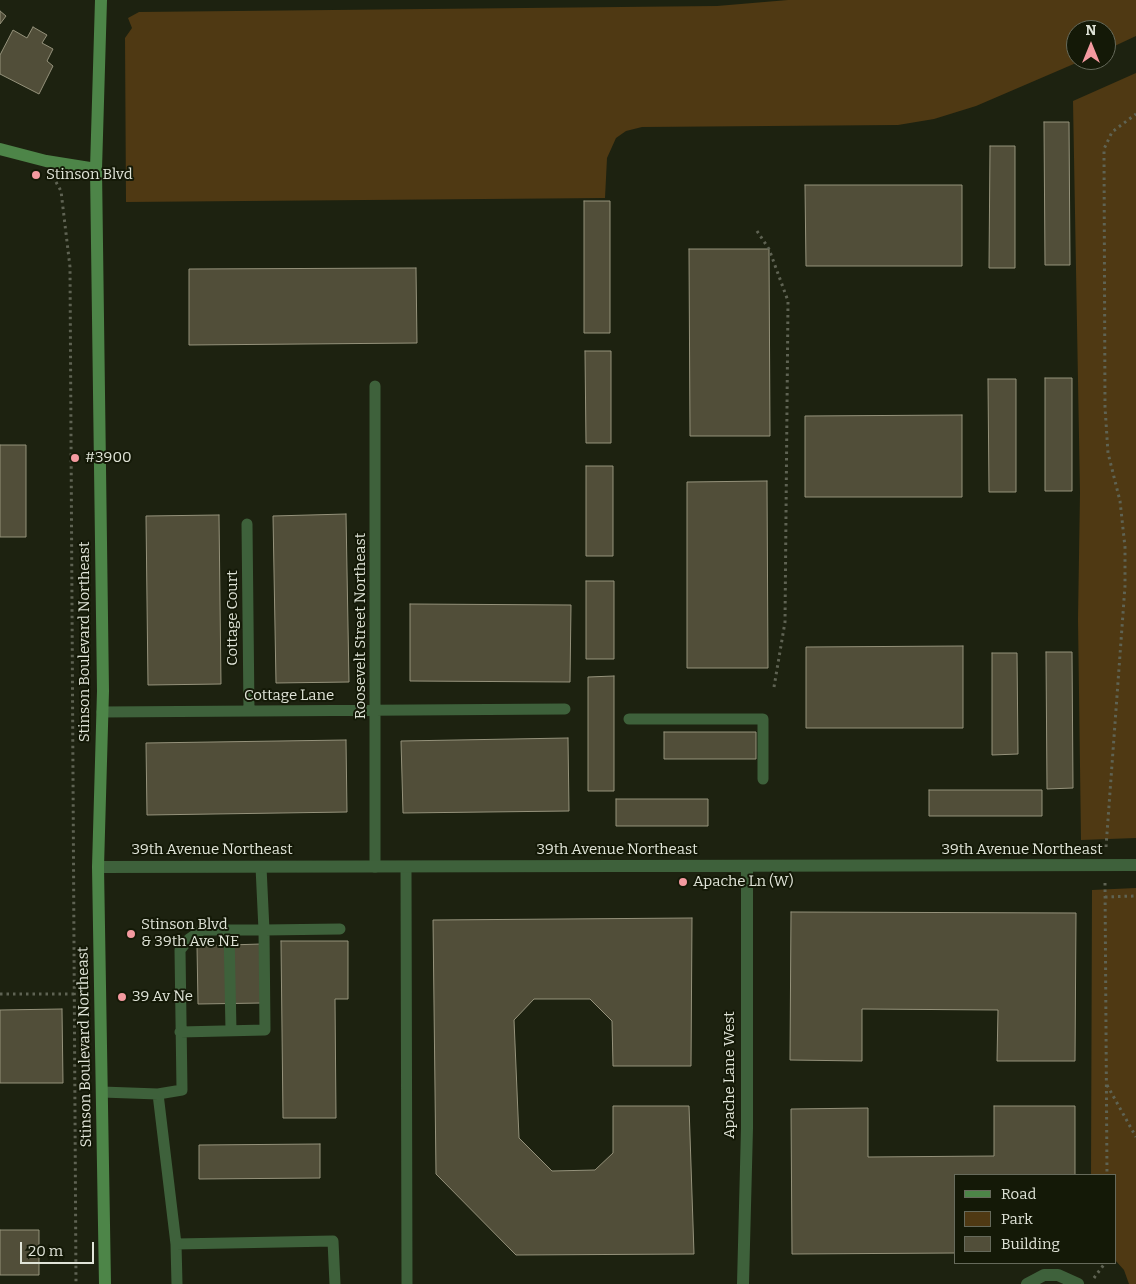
<!DOCTYPE html>
<style>
body{margin:0}
#map{position:relative;width:1136px;height:1284px;overflow:hidden;background:#1d2210;font-family:Bitter,serif}
canvas{display:block}
.legend{position:absolute;left:954px;top:1174px;width:162px;height:90px;box-sizing:border-box;background:#141907;border:1px solid #666a5b;margin:0;padding:6px 9px;list-style:none;font-size:15px;color:#e0e4d8}
.legend li{display:flex;align-items:center;gap:10px;height:25px}
.legend b{width:25px;border:1px solid #666a5b}
.north{position:absolute;left:1066px;top:20px;width:50px;height:50px;box-sizing:border-box;background:#141907;border:1px solid #666a5b;border-radius:50%;rotate:0deg;font-size:14px;font-weight:700;line-height:20px;text-align:center;color:#e0e4d8}
.north::after{content:'';display:block;margin:auto;width:18px;height:22px;background:#f49aa0;clip-path:polygon(50% 0,100% 100%,50% 72%,0 100%)}
.scale{position:absolute;left:20px;top:1242px;width:74px;height:22px;box-sizing:border-box;border:2px solid #e0e4d8;border-top:0;padding-left:6px;font-size:15px;line-height:18px;white-space:nowrap;color:#e0e4d8;-webkit-text-stroke:4px #141907;paint-order:stroke}
</style>
<div id="map">
<canvas width="1136" height="1284"></canvas>
<ul class="legend">
<li><b style="height:6px;background:#4d8548"></b>Road</li>
<li><b style="height:14px;background:#4f3913"></b>Park</li>
<li><b style="height:14px;background:#514e39"></b>Building</li>
</ul>
<div class="north">N</div>
<div class="scale">20 m</div>
</div>
<script>
const g = document.querySelector('canvas').getContext('2d');
g.lineJoin = 'round';
function fill(path, color) {
  g.fillStyle = color;
  g.fill(path, 'evenodd');
}
function poly(rows) {
  const path = new Path2D();
  for (const r of rows) {
    path.moveTo(r[0], r[1]);
    for (let i = 2; i < r.length; i += 2) path.lineTo(r[i], r[i + 1]);
  }
  return path;
}
function strokePath(path, color, width, dash) {
  g.strokeStyle = color;
  g.lineWidth = width;
  g.lineCap = dash ? 'butt' : 'round';
  g.setLineDash(dash || []);
  g.stroke(path);
}
function label(font, color, halo, rows, align = 'center') {
  g.font = font + ' Bitter,serif';
  g.lineWidth = 4;
  g.setLineDash([]);
  g.textBaseline = 'middle';
  g.strokeStyle = halo;
  g.fillStyle = color;
  for (const [text, x, y, turn = 0] of rows) {
    g.save();
    g.translate(x, y);
    g.rotate((+turn || 0) * Math.PI / 180);
    g.textAlign = isNaN(turn) ? turn : align;
    if (halo) g.strokeText(text, 0, 0);
    g.fillText(text, 0, 0);
    g.restore();
  }
}
const green = poly([
 [788,0,1136,0,1136,36,1106,50,1106,30,1076,30,1076,60,1083,60,976,106,934,119,898,125,642,127,626,131,616,138,607,158,605,198,126,202,125,38,132,28,128,18,139,12,717,6],
 [1136,73,1136,838,1081,840,1078,619,1080,493,1073,101],
 [1136,888,1136,1284,1129,1284,1124,1270,1115,1260,1115,1175,1091,1175,1092,890]
]);
const building = poly([
 [0,11,6,16,0,24,0,11],
 [33,27,47,35,42,43,53,49,47,61,53,66,39,94,0,74,0,55,13,30,27,38,33,27],
 [1044,122,1069,122,1070,265,1045,265,1044,122],
 [990,146,1015,146,1015,268,989,268,990,146],
 [805,185,962,185,962,266,806,266,805,185],
 [584,201,610,201,610,333,584,333,584,201],
 [689,249,769,249,770,436,690,436,689,249],
 [416,268,417,343,189,345,189,269,416,268],
 [585,351,611,351,611,443,586,443,585,351],
 [1045,378,1072,378,1072,491,1045,491,1045,378],
 [988,379,1016,379,1016,492,989,492,988,379],
 [962,415,962,497,805,497,805,416,962,415],
 [0,445,26,445,26,537,0,537,0,445],
 [586,466,613,466,613,556,586,556,586,466],
 [767,481,768,668,687,668,687,482,767,481],
 [346,514,349,682,276,683,273,516,346,514],
 [219,515,221,684,148,685,146,516,219,515],
 [586,581,614,581,614,659,586,659,586,581],
 [410,604,571,605,570,682,410,681,410,604],
 [963,646,963,728,806,728,806,647,963,646],
 [1046,652,1072,652,1073,788,1047,789,1046,652],
 [992,653,1017,653,1018,754,992,755,992,653],
 [614,676,614,791,588,791,588,677,614,676],
 [664,732,756,732,756,759,664,759,664,732],
 [568,738,569,811,403,813,401,741,568,738],
 [346,740,347,812,147,815,146,743,346,740],
 [929,790,1042,790,1042,816,929,816,929,790],
 [616,799,708,799,708,826,616,826,616,799],
 [791,912,1076,913,1075,1061,997,1061,998,1010,862,1009,862,1061,790,1060,791,912],
 [692,918,691,1066,613,1066,612,1021,590,999,534,999,514,1020,519,1138,552,1171,595,1170,613,1153,613,1106,689,1106,694,1254,516,1255,436,1174,433,920,692,918],
 [281,941,348,941,348,999,335,999,336,1118,283,1118,281,941],
 [261,944,262,1003,198,1004,197,946,261,944],
 [62,1009,63,1083,0,1083,0,1010,62,1009],
 [994,1106,1075,1106,1075,1175,955,1175,955,1253,792,1254,791,1109,868,1108,868,1157,994,1156,994,1106],
 [320,1144,320,1178,199,1179,199,1145,320,1144],
 [0,1230,39,1230,39,1275,0,1275,0,1230]
]);
const path = poly([
 [56,182,61,191,70,267,76,1284],
 [757,231,769,249,788,301,785,622,774,687],
 [1106,847,1125,586,1125,547,1120,501,1108,453,1105,407,1104,149,1112,132,1136,114],
 [1105,883,1107,1175],
 [1105,897,1136,896],
 [0,994,74,994],
 [1107,1085,1136,1137],
 [1094,1278,1105,1263]
]);
const lane = poly([
 [375,386,375,867],
 [247,524,249,711],
 [102,712,565,709],
 [629,719,763,719,763,779],
 [406,867,407,1284],
 [229,930,231,1031],
 [180,1032,265,1030,264,930,340,929],
 [102,1092,158,1094,176,1244,177,1284],
 [158,1094,182,1090,180,950,189,939,202,930,264,930,261,867],
 [176,1244,333,1241,335,1284]
]);
const street = poly([
 [98,867,1136,865],
 [743,1284,747,1128,747,867],
 [1027,1284,1044,1275,1058,1275,1078,1284]
]);
const secondary = poly([
 [101,0,96,169,103,691,98,867,105,1284],
 [0,149,46,161,96,169]
]);
const markers = [
 [36,175,5,"#f49aa0"],
 [75,458,5,"#f49aa0"],
 [683,882,5,"#f49aa0"],
 [131,934,5,"#f49aa0"],
 [122,997,5,"#f49aa0"]
];
const poiNames = [
 ["Stinson Blvd",46,175],
 ["#3900",85,458],
 ["Apache Ln (W)",693,882],
 ["Stinson Blvd",141,925],
 ["& 39th Ave NE",141,942],
 ["39 Av Ne",132,997]
];
const streetNames = [
 ["Cottage Court",233,618,-90],
 ["Roosevelt Street Northeast",361,626,-90],
 ["Stinson Boulevard Northeast",85,642,-90],
 ["Cottage Lane",289,696],
 ["39th Avenue Northeast",212,850],
 ["39th Avenue Northeast",617,850],
 ["39th Avenue Northeast",1022,850],
 ["Stinson Boulevard Northeast",85,1047,-91],
 ["Apache Lane West",730,1075,-90]
];
fill(green, '#4f3913');
fill(building, '#514e39');
strokePath(building, '#95927b', 1);
strokePath(path, '#5f6353', 3, [2.5, 4]);
strokePath(lane, '#3e613b', 11);
strokePath(street, '#3e613b', 12);
strokePath(secondary, '#4d8548', 12);
for (const [x, y, r, color] of markers) {
  const dot = new Path2D();
  dot.arc(x, y, r, 0, 2 * Math.PI);
  g.fillStyle = color;
  g.fill(dot);
  strokePath(dot, '#141907', 2);
}
label('15px', '#e0e4d8', '#141907', poiNames, 'left');
label('15px', '#e0e4d8', '#141907', streetNames);
</script>
